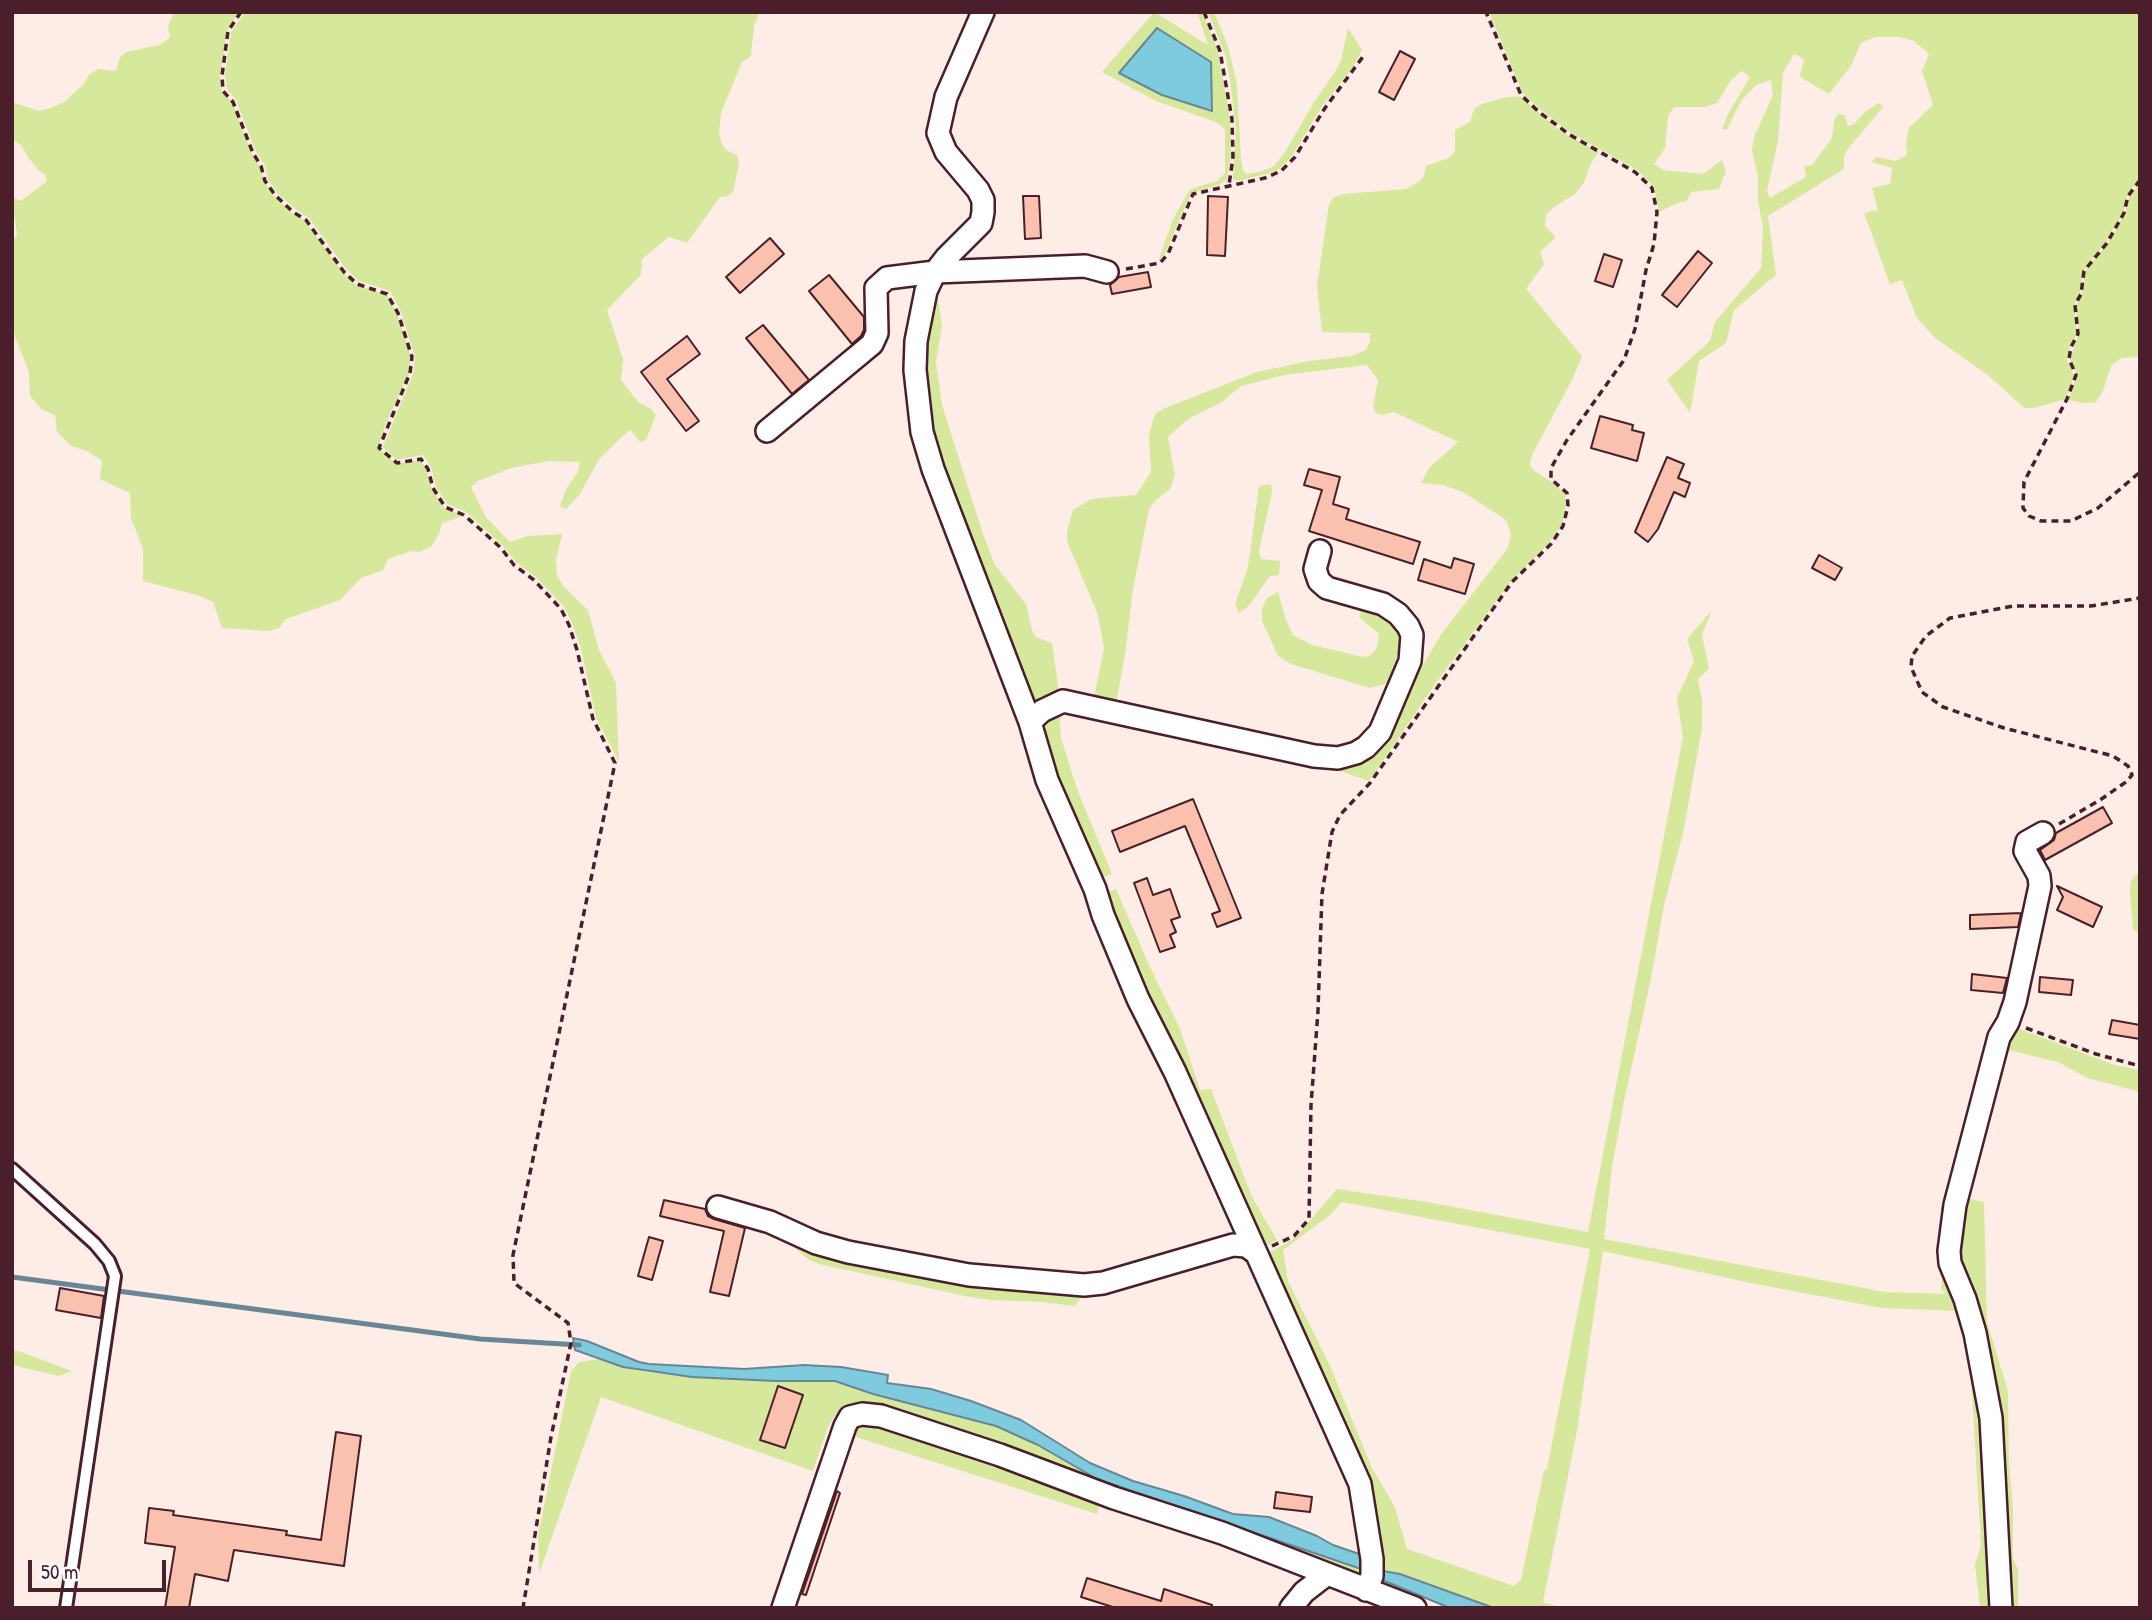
<!DOCTYPE html>
<style>
body{margin:0}
#map{position:relative;width:2152px;height:1620px;overflow:hidden;background:#feede7;font-family:"Patrick Hand",sans-serif}
canvas{display:block}
.frame{position:absolute;inset:0;border:14px solid #4a1f2b;pointer-events:none}
.scale{position:absolute;left:28px;top:1560px;width:138px;height:32px;box-sizing:border-box;border:4px solid #4a1f2b;border-top:0;padding-left:9px;font-size:21px;line-height:24px;white-space:nowrap;color:#4a1f2b;-webkit-text-stroke:5px #fff;paint-order:stroke}
</style>
<div id="map">
<canvas width="2152" height="1620"></canvas>
<div class="frame"></div>
<div class="scale">50 m</div>
</div>
<script>
const g = document.querySelector('canvas').getContext('2d');
g.lineJoin = 'round';
function fill(path, color) {
  g.fillStyle = color;
  g.fill(path, 'evenodd');
}
function poly(rows) {
  const path = new Path2D();
  for (const r of rows) {
    path.moveTo(r[0], r[1]);
    for (let i = 2; i < r.length; i += 2) path.lineTo(r[i], r[i + 1]);
  }
  return path;
}
function strokePath(path, color, width, dash) {
  g.strokeStyle = color;
  g.lineWidth = width;
  g.lineCap = dash ? 'butt' : 'round';
  g.setLineDash(dash || []);
  g.stroke(path);
}
const green = poly([
 [170,12,239,12,227,31,220,76,222,91,232,102,252,154,260,167,264,181,274,196,292,213,305,221,343,273,356,285,387,295,397,314,411,357,409,373,386,423,378,448,397,464,420,460,426,469,432,489,444,508,463,516,442,523,439,534,431,547,420,552,412,551,388,559,383,570,361,578,340,600,286,619,279,628,268,631,222,628,213,602,197,595,143,581,143,549,131,518,130,493,100,479,102,461,87,451,71,446,57,432,55,415,41,409,30,396,29,372,12,329,12,242,17,236,12,197,21,201,47,181,45,174,39,171,28,157,22,146,12,139,12,102,39,111,51,108,64,102,83,85,89,75,98,69,116,71,120,57,126,52,160,45,170,37,168,26,173,15],
 [245,12,760,12,754,26,751,56,742,62,721,113,719,133,721,142,726,150,737,155,739,164,733,192,728,196,720,197,687,243,669,237,642,259,641,275,607,310,623,359,621,380,639,403,650,408,656,415,646,440,640,442,630,430,624,435,599,459,580,494,566,509,560,506,566,489,578,472,580,462,550,461,511,468,478,481,471,487,486,517,510,542,528,536,562,534,556,560,557,575,563,586,588,610,599,650,616,683,619,762,596,718,581,649,572,623,564,607,537,578,516,562,503,546,466,512,447,504,436,487,431,467,423,455,397,460,383,447,413,374,415,357,401,312,390,291,359,281,347,270,309,218,295,209,277,193,268,179,265,165,256,152,236,100,227,89,225,76,231,32],
 [1154,12,1208,45,1197,12,1202,12,1218,51,1230,119,1231,157,1227,180,1219,185,1191,193,1165,254,1158,262,1173,219,1190,189,1217,181,1225,173,1225,129,1216,122,1156,101,1102,72],
 [1157,28,1211,62,1212,111,1162,95,1119,73],
 [1208,12,1214,12,1228,46,1237,84,1241,159,1243,171,1247,174,1263,171,1274,166,1285,152,1314,102,1335,72,1341,60,1348,28,1362,50,1353,67,1323,105,1292,156,1278,170,1267,174,1237,181,1233,179,1236,129,1230,80,1226,57],
 [1489,12,2140,12,2140,178,2127,196,2123,213,2106,242,2083,271,2080,294,2074,305,2077,334,2070,347,2067,360,2074,375,2066,399,2034,408,2024,408,1989,376,1935,338,1917,318,1902,280,1890,284,1864,213,1878,210,1872,188,1890,184,1892,168,1872,162,1876,157,1896,161,1907,155,1906,142,1909,128,1933,105,1922,71,1929,54,1914,41,1898,37,1876,37,1861,43,1851,66,1829,94,1800,77,1804,59,1794,54,1783,73,1778,141,1767,191,1770,198,1806,177,1804,166,1812,165,1832,138,1834,121,1838,113,1845,116,1848,126,1854,124,1866,111,1879,103,1883,107,1847,150,1844,157,1844,169,1768,216,1776,275,1734,310,1726,343,1699,361,1690,413,1667,380,1710,341,1715,322,1761,268,1763,227,1758,202,1758,177,1752,150,1754,137,1773,95,1771,80,1756,85,1741,101,1727,130,1722,129,1729,112,1750,77,1742,71,1731,80,1717,103,1705,107,1674,107,1668,116,1665,148,1654,164,1663,170,1703,174,1722,160,1726,171,1719,189,1691,192,1687,201,1677,203,1659,212,1654,187,1637,170,1571,133,1541,110,1523,94],
 [1520,96,1560,131,1599,152,1591,163,1583,184,1575,194,1554,207,1546,215,1545,226,1556,237,1540,252,1544,264,1526,289,1582,356,1572,380,1532,455,1530,464,1533,470,1549,480,1565,494,1566,505,1562,524,1549,543,1510,582,1436,683,1369,781,1315,762,1325,764,1387,724,1442,633,1508,548,1511,534,1506,520,1463,492,1443,485,1421,483,1429,468,1458,442,1394,412,1383,415,1376,413,1373,407,1378,380,1367,365,1284,375,1241,386,1222,402,1188,419,1168,437,1175,475,1170,489,1156,500,1149,509,1133,589,1125,655,1116,703,1094,698,1104,648,1098,615,1067,541,1067,531,1073,510,1091,499,1136,495,1151,472,1149,437,1153,419,1156,413,1165,408,1257,372,1309,361,1351,356,1366,350,1370,341,1370,333,1322,332,1317,286,1329,204,1334,197,1343,194,1406,189,1420,181,1424,176,1426,166,1449,158,1455,151,1455,130,1470,122,1474,109,1479,105,1503,98],
 [2140,182,2140,357,2121,358,2111,366,2103,391,2096,402,2084,403,2068,400,2077,375,2070,359,2079,334,2076,305,2082,294,2085,271,2108,243,2125,214,2129,197],
 [933,295,939,304,942,326,936,362,942,405,982,531,995,565,1026,604,1032,630,1036,637,1052,643,1059,693,1037,704,1031,702,932,448,922,362],
 [1271,484,1272,492,1259,551,1261,559,1280,561,1279,575,1270,576,1248,607,1239,613,1235,604,1248,567,1259,486],
 [1278,592,1286,620,1293,635,1312,645,1363,657,1371,655,1377,647,1379,634,1359,617,1361,611,1388,617,1399,629,1401,641,1389,683,1370,688,1291,664,1278,656,1262,621,1262,609,1267,598],
 [1712,610,1702,635,1709,669,1698,679,1702,700,1702,727,1684,829,1664,905,1651,979,1624,1101,1612,1167,1604,1239,1885,1292,1945,1294,1941,1288,1946,1240,1978,1365,1997,1608,1980,1608,1975,1564,1981,1546,1971,1375,1958,1311,1882,1308,1756,1284,1603,1251,1577,1431,1543,1602,1564,1608,1494,1608,1400,1574,1383,1571,1374,1502,1362,1470,1267,1261,1269,1253,1295,1238,1337,1189,1427,1202,1588,1232,1683,737,1677,698,1694,661,1687,639],
 [1342,1202,1590,1249,1547,1469,1544,1470,1521,1580,1514,1586,1407,1549,1395,1507,1372,1468,1330,1366,1288,1281,1283,1250,1330,1215],
 [1064,705,1060,720,1061,738,1077,789,1112,874,1099,879,1051,764,1042,725],
 [2140,870,2140,935,2133,929,2130,892,2131,881],
 [1116,889,1149,965,1180,1029,1200,1090,1211,1089,1252,1197,1277,1240,1266,1246,1259,1245,1139,993,1102,894],
 [2014,1027,2115,1065,2140,1070,2140,1092,2087,1078,2058,1062,2000,1048],
 [1965,1198,1984,1202,1987,1322,2008,1391,2009,1460,2013,1509,2013,1559,2018,1569,2018,1608,2007,1608,1958,1249],
 [785,1231,1089,1290,1074,1306,1043,1302,991,1300,965,1296,819,1264,809,1260,784,1239],
 [12,1350,21,1352,72,1371,59,1376,12,1365],
 [598,1359,646,1372,692,1377,775,1381,835,1381,873,1394,996,1426,1038,1445,1097,1479,1367,1571,1361,1578,862,1406,851,1406,842,1409,834,1417,828,1427,813,1471,601,1397,539,1574,538,1536,571,1371,579,1362],
 [874,1419,1100,1503,1097,1514,856,1437,849,1433,855,1423]
]);
const water = poly([
 [1157,28,1211,62,1212,111,1162,95,1119,73,1157,28],
 [573,1338,587,1341,639,1362,649,1364,744,1369,804,1365,841,1367,888,1375,887,1383,931,1389,971,1401,1021,1420,1090,1463,1133,1481,1184,1496,1233,1514,1269,1517,1317,1536,1333,1545,1365,1556,1367,1571,1097,1479,1038,1445,996,1426,873,1394,835,1381,775,1381,692,1377,623,1367,575,1350,573,1338],
 [1383,1571,1400,1574,1494,1608,1450,1608,1382,1580,1383,1571]
]);
const stream = poly([
 [12,1277,480,1339,579,1345]
]);
const building = poly([
 [1400,51,1415,59,1394,100,1379,92,1400,51],
 [1023,196,1039,196,1041,238,1025,239,1023,196],
 [1208,196,1228,197,1225,256,1207,255,1208,196],
 [770,238,784,254,740,293,726,277,770,238],
 [1698,251,1712,263,1677,307,1662,295,1698,251],
 [1604,254,1622,260,1613,287,1595,281,1604,254],
 [1148,272,1151,287,1112,294,1110,285,1119,277,1148,272],
 [829,275,864,317,864,330,861,336,852,344,809,291,829,275],
 [763,325,809,380,792,394,746,338,763,325],
 [687,336,700,354,667,379,699,421,686,431,641,372,687,336],
 [1600,416,1633,425,1632,430,1644,433,1637,461,1591,448,1600,416],
 [1667,457,1684,464,1678,478,1690,483,1685,497,1674,492,1658,529,1648,542,1635,532,1667,457],
 [1309,469,1340,477,1333,504,1349,509,1346,519,1420,542,1413,564,1309,531,1322,490,1304,485,1309,469],
 [1819,555,1842,568,1835,580,1812,568,1819,555],
 [1454,558,1474,564,1465,594,1418,580,1424,559,1451,568,1454,558],
 [1193,799,1241,918,1217,927,1212,914,1220,911,1185,826,1120,852,1112,831,1193,799],
 [2103,807,2112,823,2045,860,2040,850,2054,840,2056,833,2103,807],
 [1147,878,1153,895,1170,889,1180,917,1171,920,1176,932,1170,935,1175,947,1160,952,1134,883,1147,878],
 [2057,886,2102,907,2093,927,2057,910,2063,897,2057,886],
 [2021,913,2018,927,1970,929,1970,915,2021,913],
 [1972,974,2007,978,2003,993,1971,990,1972,974],
 [2040,977,2073,980,2071,995,2039,992,2040,977],
 [2112,1020,2140,1025,2140,1039,2109,1034,2112,1020],
 [664,1200,705,1209,708,1216,714,1219,745,1228,729,1296,710,1292,724,1231,660,1216,664,1200],
 [649,1237,663,1241,652,1280,638,1276,649,1237],
 [60,1288,104,1296,101,1318,56,1310,60,1288],
 [778,1386,803,1395,785,1448,760,1440,778,1386],
 [336,1432,361,1436,344,1566,234,1550,228,1581,195,1574,189,1608,165,1608,175,1547,145,1543,149,1508,174,1511,173,1515,287,1531,286,1535,321,1540,336,1432],
 [837,1491,840,1493,806,1595,802,1594,837,1491],
 [1276,1492,1312,1497,1310,1512,1274,1508,1276,1492],
 [1087,1578,1161,1601,1164,1589,1212,1605,1212,1608,1116,1608,1081,1597,1087,1578]
]);
const path = poly([
 [241,12,228,31,222,76,223,91,233,102,253,153,261,166,265,181,275,195,293,212,306,220,344,272,357,284,387,294,398,313,412,357,410,373,379,448,397,463,421,459,428,469,433,488,445,507,464,515,480,529,501,548,514,565,534,580,561,609,569,625,577,650,593,719,615,763,513,1255,514,1283,568,1323,571,1343,551,1437,523,1608],
 [1204,12,1220,51,1232,119,1233,157,1229,185],
 [2140,180,2128,196,2124,213,2107,243,2084,271,2081,294,2075,305,2078,334,2071,347,2069,359,2076,375,2067,399,2024,482,2023,508,2029,516,2041,521,2071,521,2098,508,2140,472],
 [1126,269,1160,263,1168,254,1193,194,1265,178,1281,171,1295,157,1325,108,1365,54],
 [2059,824,2100,800,2126,782,2132,775,2128,766,2113,756,2004,728,1943,707,1922,692,1911,667,1912,656,1926,636,1950,618,2013,606,2091,606,2140,598],
 [2026,1028,2096,1054,2140,1066],
 [1272,1246,1294,1236,1309,1219,1311,1105,1318,1011,1322,894,1332,832,1340,815,1370,783,1512,582,1551,544,1563,526,1568,506,1567,493,1551,479,1551,468,1567,440,1624,360,1635,329,1646,270,1654,244,1657,212,1652,188,1635,172,1570,135,1539,112,1521,95,1486,12]
]);
const lane = poly([
 [12,1169,95,1244,109,1261,115,1276,66,1608]
]);
const street = poly([
 [983,12,946,97,938,133,946,152,978,190,983,200,983,212,981,223,946,258,935,272,926,291,916,341,915,370,922,432,933,469,1030,722,1047,780,1095,889,1103,915,1138,999,1175,1072,1360,1484,1372,1559,1372,1576,1366,1590],
 [767,431,872,344,877,333,876,288,887,278,935,272,1085,266,1107,272],
 [1030,722,1042,711,1063,701,1314,756,1338,758,1356,753,1366,747,1380,732,1410,661,1412,635,1408,626,1398,614,1383,604,1327,588,1319,581,1315,569,1320,551],
 [718,1207,770,1222,816,1243,848,1252,969,1275,1084,1285,1103,1283,1233,1245,1246,1246,1256,1253],
 [783,1608,845,1426,850,1417,862,1414,881,1416,1000,1455,1114,1498,1222,1533,1415,1608],
 [1291,1608,1304,1592,1326,1575],
 [2001,1608,1991,1418,1975,1333,1965,1299,1950,1263,1949,1251,1955,1205,1999,1037,2008,1022,2015,1002,2040,886,2039,876,2025,851,2027,842,2043,833]
]);
fill(green, '#d6e89c');
fill(water, '#7ecbdd');
strokePath(water, '#698696', 2);
strokePath(stream, '#698696', 5);
fill(building, '#fac2ae');
strokePath(building, '#4a1f2b', 2);
strokePath(lane, '#4a1f2b', 16);
strokePath(street, '#4a1f2b', 26);
strokePath(path, '#4a1f2b', 3.5, [7, 5]);
strokePath(lane, '#fff', 10);
strokePath(street, '#fff', 21);
</script>
